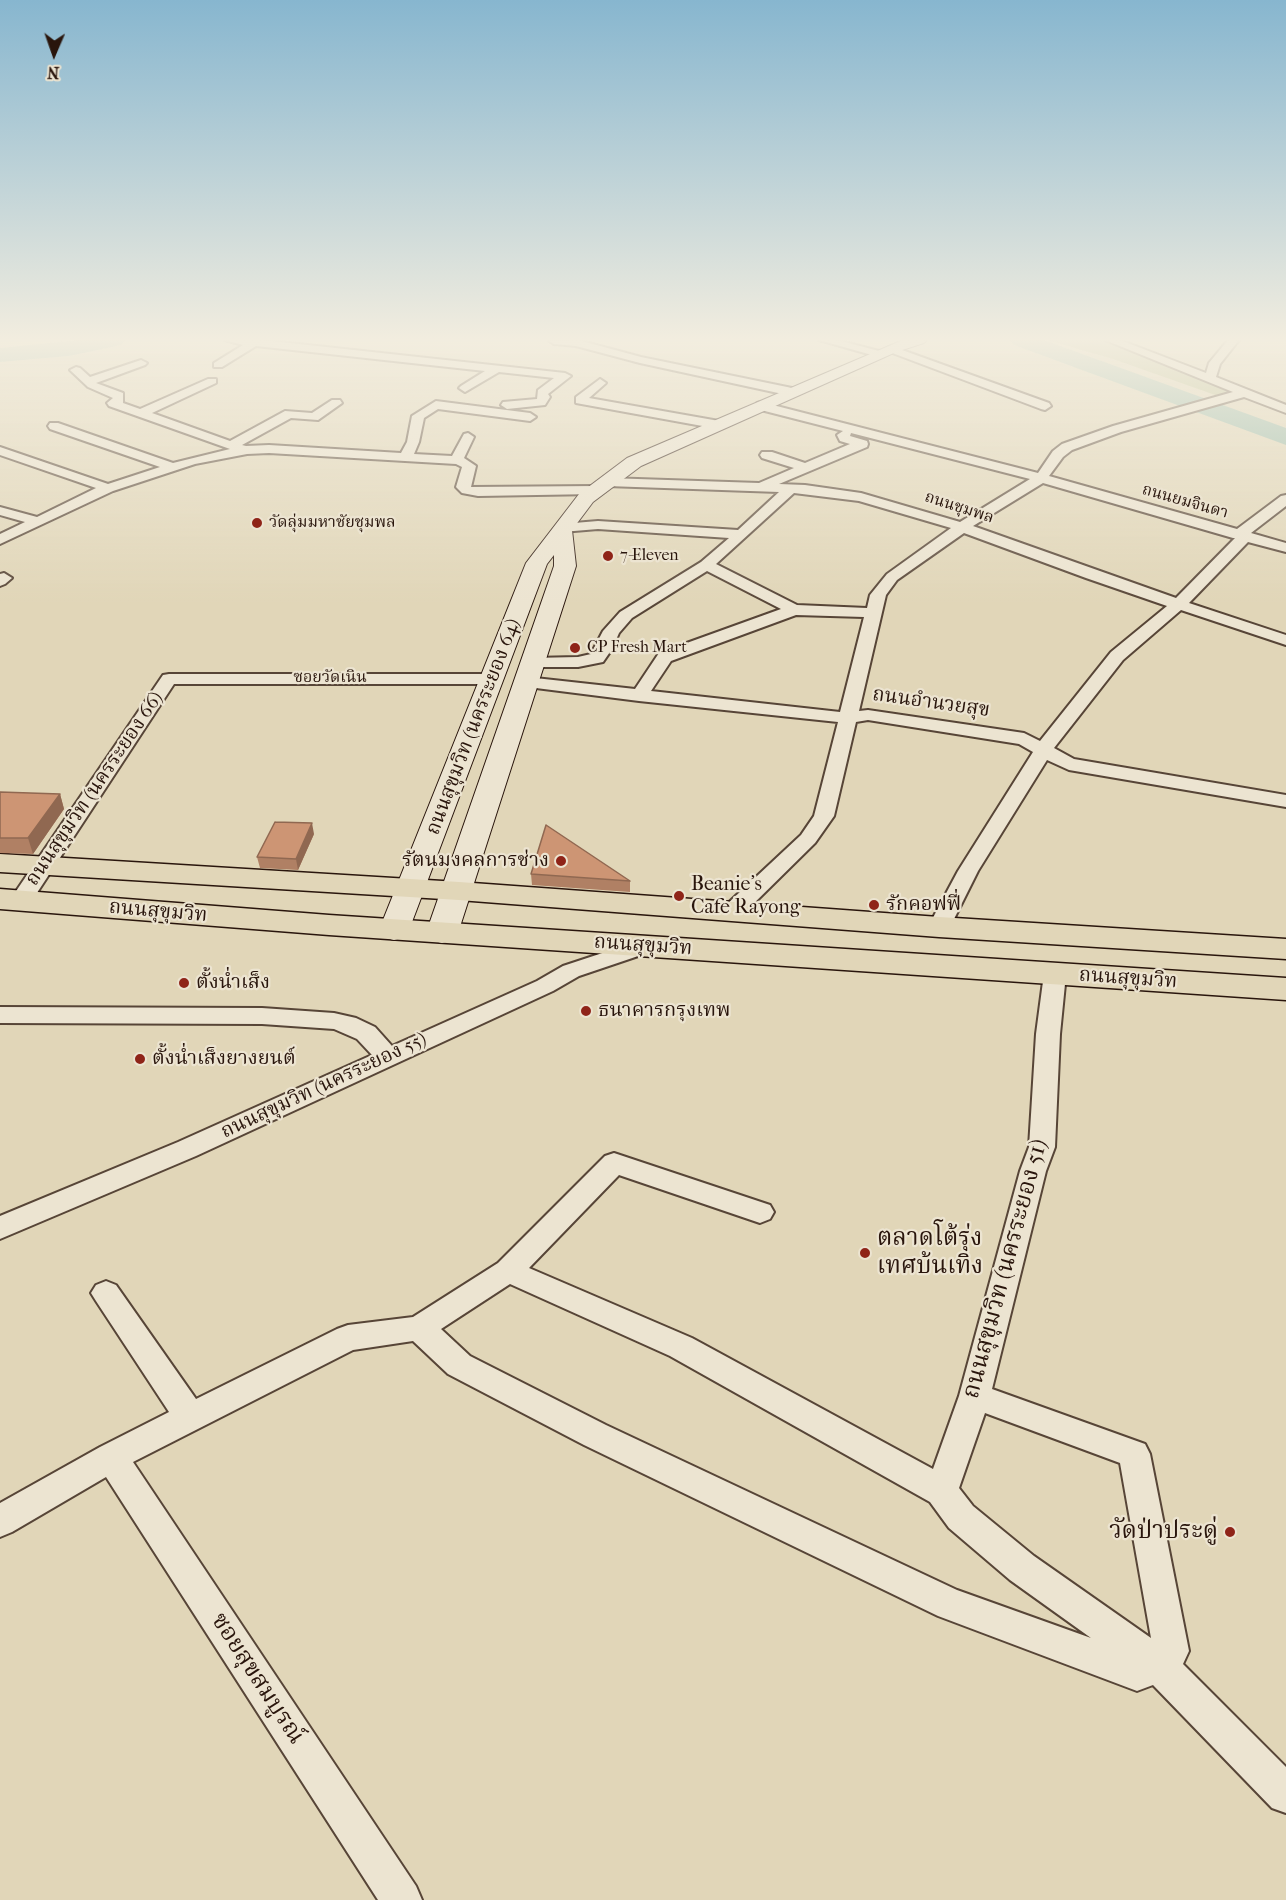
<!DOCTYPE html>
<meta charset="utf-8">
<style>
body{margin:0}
#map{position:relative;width:1286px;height:1900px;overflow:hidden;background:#e1d6b8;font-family:"IM FELL French Canon",serif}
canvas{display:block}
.north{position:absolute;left:24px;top:24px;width:60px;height:60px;-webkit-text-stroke:4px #ece4d1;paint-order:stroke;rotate:182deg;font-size:16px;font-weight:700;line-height:24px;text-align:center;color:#29150c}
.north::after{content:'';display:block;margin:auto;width:21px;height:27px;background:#29150c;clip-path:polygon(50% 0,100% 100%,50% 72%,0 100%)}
</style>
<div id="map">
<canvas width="1286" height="1900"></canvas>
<div class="north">N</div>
</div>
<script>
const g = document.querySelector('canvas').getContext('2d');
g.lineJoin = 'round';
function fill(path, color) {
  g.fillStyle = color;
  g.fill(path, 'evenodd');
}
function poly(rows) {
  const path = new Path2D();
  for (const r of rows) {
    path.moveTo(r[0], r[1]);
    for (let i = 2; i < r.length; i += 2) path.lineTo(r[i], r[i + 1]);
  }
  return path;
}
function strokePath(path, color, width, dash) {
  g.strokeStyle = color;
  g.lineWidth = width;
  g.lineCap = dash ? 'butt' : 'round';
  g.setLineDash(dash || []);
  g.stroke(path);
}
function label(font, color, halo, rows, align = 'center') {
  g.font = font + ' "IM FELL French Canon","Noto Serif Thai",serif';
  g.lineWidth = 4.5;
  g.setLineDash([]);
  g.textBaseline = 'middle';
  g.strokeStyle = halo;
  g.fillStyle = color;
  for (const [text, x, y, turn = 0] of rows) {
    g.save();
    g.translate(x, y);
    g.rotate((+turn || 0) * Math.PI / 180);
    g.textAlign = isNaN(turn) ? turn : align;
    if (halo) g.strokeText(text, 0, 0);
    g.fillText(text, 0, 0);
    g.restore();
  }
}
const green = poly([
 [1047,340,1106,340,1237,392,1218,396,1113,359]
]);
const river = poly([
 [78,340,125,340,121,345,69,356,0,362,0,348,78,340],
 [1010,340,1044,340,1286,428,1286,445,1014,345,1010,340]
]);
const street = poly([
 [225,340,262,340,565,373,571,376,548,394,550,397,545,405,507,409,501,405,503,402,537,399,538,390,554,378,499,372,465,392,459,388,461,386,485,371,256,346,222,367,214,367,214,363,243,345,225,340],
 [578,340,641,357,792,388,798,392,792,396,640,363,576,346,554,344,549,341,578,340],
 [819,340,837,340,883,352,885,354,879,357,819,340],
 [1105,340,1120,340,1206,373,1209,363,1228,340,1239,340,1220,364,1216,377,1286,405,1286,413,1244,397,1121,432,1072,450,1063,457,1049,476,1237,529,1281,496,1286,495,1286,506,1251,533,1286,543,1286,552,1248,542,1189,603,1286,635,1286,645,1181,610,1123,660,1054,748,1074,759,1286,795,1286,807,1069,770,1047,760,978,871,950,927,947,932,939,934,931,932,928,927,958,871,1033,752,1019,744,868,720,856,722,834,816,815,843,742,915,734,917,726,915,723,910,726,905,801,835,814,816,838,722,639,701,520,686,517,682,520,678,526,677,635,689,659,653,781,609,707,571,632,618,619,633,612,649,603,662,578,667,526,667,523,663,526,659,532,658,578,657,591,654,603,631,620,612,701,562,729,538,598,529,562,532,555,528,562,524,598,521,738,530,779,492,607,486,600,482,607,478,759,483,794,468,762,458,760,455,762,452,772,452,805,463,850,444,840,441,837,435,843,431,757,409,757,403,761,402,1038,473,1053,451,1062,444,1113,426,1233,392,1105,340],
 [851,433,1030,479,960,522,861,493,805,485,779,484,867,447,868,444,867,441,850,436,851,433],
 [1043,483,1233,538,1235,538,1176,598,973,526,1043,483],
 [794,493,859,501,951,528,887,574,870,595,867,608,797,605,716,564,794,493],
 [964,533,1086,578,1167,606,1111,652,1040,741,1024,733,868,710,859,711,886,595,897,580,964,533],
 [796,615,864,617,840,712,651,691,671,661,796,615],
 [891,346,1049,403,1051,406,1045,410,1041,409,887,351,885,349,891,346],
 [141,360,147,363,145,365,96,383,123,393,123,403,140,409,208,379,216,379,216,383,152,413,230,441,285,411,312,413,332,400,340,400,342,403,318,420,291,418,242,445,246,446,269,445,401,453,407,442,412,416,436,401,530,413,536,417,530,421,438,409,424,418,419,442,414,454,452,456,464,434,468,433,474,437,464,458,476,466,471,487,596,486,603,490,596,494,478,496,462,493,456,487,462,467,456,464,269,453,247,454,195,464,113,491,0,544,0,534,25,522,0,515,0,507,37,517,96,488,0,455,0,447,108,484,160,467,50,429,48,426,50,423,58,423,173,463,230,449,109,406,107,403,113,398,88,387,70,370,76,367,80,368,90,377,141,360],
 [600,379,606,383,589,398,719,421,725,425,719,429,576,403,576,397,600,379],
 [4,573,12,578,5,584,0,586,0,574,4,573],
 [169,674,492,674,498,675,501,679,498,683,492,684,174,684,29,905,21,906,13,905,10,900,163,675,169,674],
 [648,938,656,940,659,945,656,950,579,976,553,991,196,1156,0,1239,0,1216,178,1142,372,1055,357,1039,334,1029,262,1024,0,1023,0,1007,262,1008,334,1013,356,1018,375,1027,392,1046,537,981,563,966,648,938],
 [1055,967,1063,969,1066,974,1060,1034,1055,1147,1046,1171,992,1389,1145,1444,1150,1454,1189,1651,1183,1664,1286,1767,1286,1813,1272,1808,1153,1685,1137,1691,938,1616,584,1445,448,1374,413,1341,353,1350,133,1462,416,1886,422,1900,378,1900,106,1477,12,1532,0,1537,0,1503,100,1447,169,1412,96,1301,91,1293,96,1285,106,1281,116,1285,196,1399,337,1329,348,1325,413,1317,498,1263,605,1156,614,1153,770,1205,774,1212,770,1219,760,1223,619,1175,529,1268,692,1338,933,1469,959,1396,1020,1171,1029,1147,1036,1034,1044,974,1047,969,1055,967],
 [510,1284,670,1356,930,1502,949,1528,1010,1580,1091,1638,957,1590,606,1425,470,1356,441,1329,510,1284],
 [985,1413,1120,1463,1151,1638,1034,1556,973,1506,959,1488,985,1413]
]);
const secondary = poly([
 [903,340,927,340,924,343,896,352,641,466,593,502,572,530,576,566,458,933,453,940,442,943,431,940,426,933,554,566,554,555,547,564,409,930,405,937,394,940,383,937,379,930,526,563,579,494,627,458,903,340]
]);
const primary = poly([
 [0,854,459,882,939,917,1286,939,1286,959,939,937,459,900,0,872,0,854],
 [0,889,329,915,1286,978,1286,1000,329,935,0,909,0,889]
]);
const wall = poly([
 [0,792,60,794,64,809,33,854,0,853],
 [314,834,298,870,260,868,257,857],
 [531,874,630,881,630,892,532,885]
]);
const shadedWall = poly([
 [60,794,64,809,33,854,28,838],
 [312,823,314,834,298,870,296,859]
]);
const building = poly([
 [0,792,60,794,28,838,0,838,0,792],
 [275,822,312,823,296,859,257,857,275,822],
 [546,825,630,881,531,874,546,825]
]);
const markers = [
 [257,523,6,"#8f2418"],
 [608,556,6,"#8f2418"],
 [575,648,6,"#8f2418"],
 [561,861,6,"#8f2418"],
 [679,896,6,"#8f2418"],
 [874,905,6,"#8f2418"],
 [184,983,6,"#8f2418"],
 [586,1011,6,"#8f2418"],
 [140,1059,6,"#8f2418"],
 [865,1253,6,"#8f2418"],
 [1230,1532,6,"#8f2418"]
];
const farStreetnames = [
 ["ถนนยมจินดา",1185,502,16],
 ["ถนนชุมพล",959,508,18],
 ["ซอยวัดเนิน",330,678]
];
const farPoinames = [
 ["วัดลุ่มมหาชัยชุมพล",269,523],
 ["7-Eleven",620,556],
 ["CP Fresh Mart",587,648]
];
const streetNames = [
 ["ถนนอำนวยสุข",931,703,8],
 ["ถนนสุขุมวิท (นครระยอง 64)",474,727,-69],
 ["ถนนสุขุมวิท (นครระยอง 66)",95,789,-56],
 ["ถนนสุขุมวิท",158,912,5],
 ["ถนนสุขุมวิท",643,946,4],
 ["ถนนสุขุมวิท",1128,979,4],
 ["ถนนสุขุมวิท (นครระยอง 55)",324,1086,-25]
];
const poiNames = [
 ["รัตนมงคลการช่าง",549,861,"right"],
 ["Beanie's",691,885],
 ["Cafe Rayong",691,908],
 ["รักคอฟฟี่",886,905],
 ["ตั้งน่ำเส็ง",196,983],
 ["ธนาคารกรุงเทพ",598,1011],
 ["ตั้งน่ำเส็งยางยนต์",152,1059]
];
const nearPoinames = [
 ["ตลาดโต้รุ่ง",877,1239],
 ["เทศบ้นเทิง",877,1267],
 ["วัดป่าประดู่",1218,1532,"right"]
];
const nearStreetnames = [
 ["ถนนสุขุมวิท (นครระยอง 51)",1006,1269,-75],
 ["ซอยสุขสมบูรณ์",257,1679,57]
];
fill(green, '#b7bd8c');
fill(river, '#95baaa');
strokePath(street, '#574537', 4);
strokePath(secondary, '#29150c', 2);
strokePath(primary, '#29150c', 3);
fill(street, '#ece4d1');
fill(secondary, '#ece4d1');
fill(primary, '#e1d6b8');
fill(wall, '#b08064');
fill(shadedWall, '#906851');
fill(building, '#cd9574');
strokePath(building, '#906851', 1.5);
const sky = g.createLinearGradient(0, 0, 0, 606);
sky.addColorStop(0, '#87b6cf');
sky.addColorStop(0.56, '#f2eddf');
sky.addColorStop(1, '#f2eddf00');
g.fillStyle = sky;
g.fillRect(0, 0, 1286, 606);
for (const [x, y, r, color] of markers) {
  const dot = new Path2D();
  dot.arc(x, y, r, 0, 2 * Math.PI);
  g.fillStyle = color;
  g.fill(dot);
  strokePath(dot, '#ece4d1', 2);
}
label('16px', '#29150c', '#ece4d1', farStreetnames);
label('16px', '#29150c', '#ece4d1', farPoinames, 'left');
label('20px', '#29150c', '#ece4d1', streetNames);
label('20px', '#29150c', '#ece4d1', poiNames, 'left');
label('24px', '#29150c', '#ece4d1', nearPoinames, 'left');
label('24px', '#29150c', '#ece4d1', nearStreetnames);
</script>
